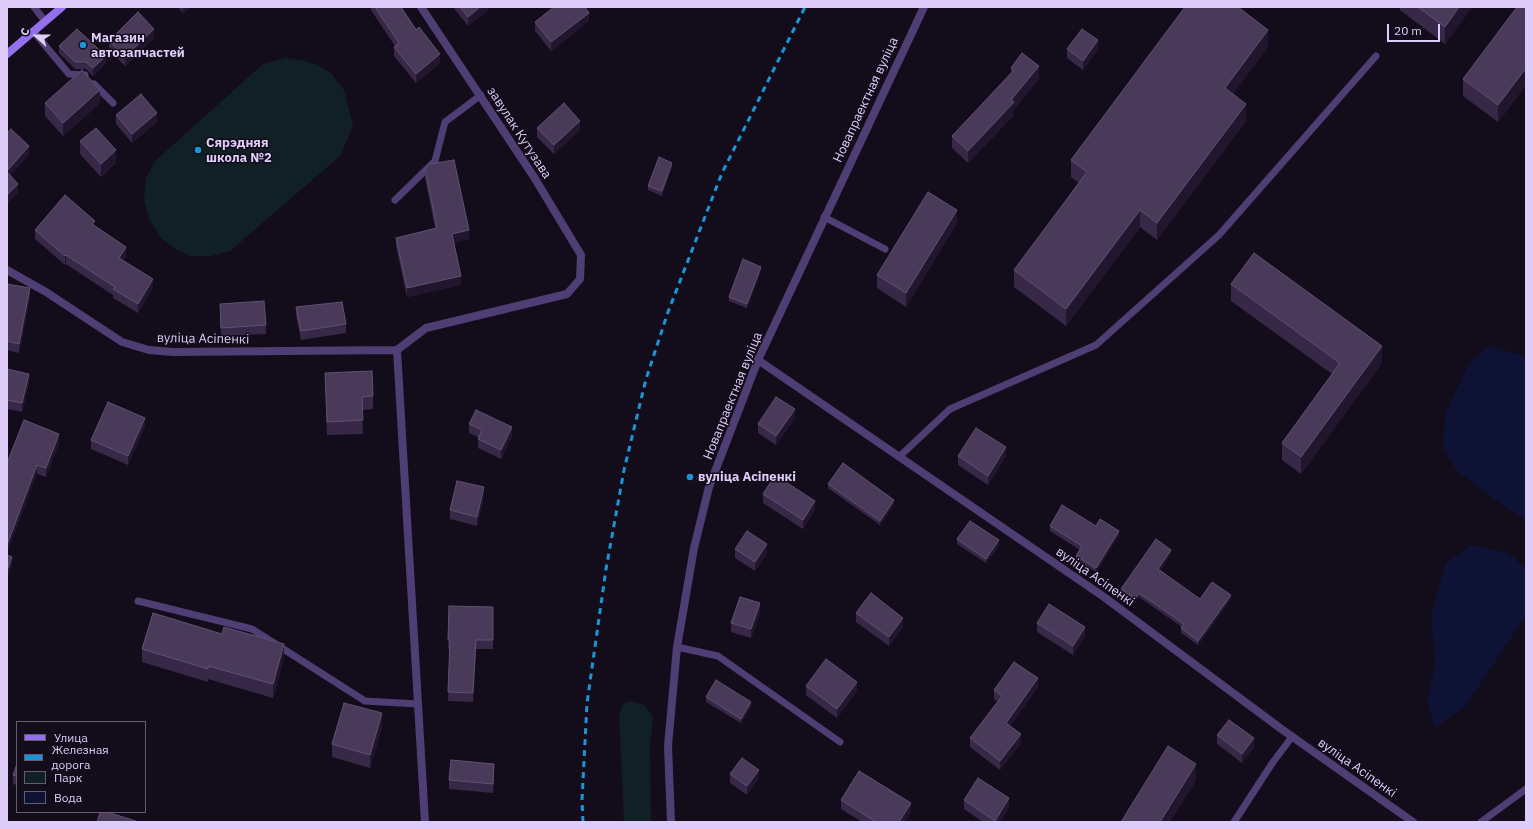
<!DOCTYPE html>
<meta charset="utf-8">
<style>
body{margin:0}
#map{position:relative;width:1533px;height:829px;overflow:hidden;background:#130d1b;font-family:"IBM Plex Sans",sans-serif}
canvas{display:block}
.frame{position:absolute;inset:0;border:8px solid #decdf9;pointer-events:none}
.legend{position:absolute;left:16px;top:721px;width:130px;height:92px;box-sizing:border-box;background:#130d1b;border:1px solid #645a74;margin:0;padding:5px 7px;list-style:none;font-size:12px;color:#decdf9}
.legend li{display:flex;align-items:center;gap:8px;height:20px}
.legend b{width:20px;border:1px solid #645a74}
.north{position:absolute;left:16px;top:16px;width:40px;height:40px;-webkit-text-stroke:3px #130d1b;paint-order:stroke;rotate:291deg;font-size:11px;font-weight:700;line-height:16px;text-align:center;color:#decdf9}
.north::after{content:'';display:block;margin:auto;width:14px;height:18px;background:#decdf9;clip-path:polygon(50% 0,100% 100%,50% 72%,0 100%)}
.scale{position:absolute;left:1387px;top:24px;width:53px;height:18px;box-sizing:border-box;border:2px solid #decdf9;border-top:0;padding-left:5px;font-size:12px;line-height:14px;white-space:nowrap;color:#decdf9;-webkit-text-stroke:3px #130d1b;paint-order:stroke}
</style>
<div id="map">
<canvas width="1533" height="829"></canvas>
<div class="frame"></div>
<ul class="legend">
<li><b style="height:5px;background:#9470ed"></b>Улица</li>
<li><b style="height:5px;background:#1b94d8"></b>Железная дорога</li>
<li><b style="height:11px;background:#112024"></b>Парк</li>
<li><b style="height:11px;background:#0e1234"></b>Вода</li>
</ul>
<div class="north">С</div>
<div class="scale">20 m</div>
</div>
<script>
const g = document.querySelector('canvas').getContext('2d');
g.lineJoin = 'round';
function fill(path, color) {
  g.fillStyle = color;
  g.fill(path, 'evenodd');
}
function poly(rows) {
  const path = new Path2D();
  for (const r of rows) {
    path.moveTo(r[0], r[1]);
    for (let i = 2; i < r.length; i += 2) path.lineTo(r[i], r[i + 1]);
  }
  return path;
}
function strokePath(path, color, width, dash) {
  g.strokeStyle = color;
  g.lineWidth = width;
  g.lineCap = dash ? 'butt' : 'round';
  g.setLineDash(dash || []);
  g.stroke(path);
}
function label(font, color, halo, rows, align = 'center') {
  g.font = font + ' "IBM Plex Sans",sans-serif';
  g.lineWidth = 3;
  g.setLineDash([]);
  g.textBaseline = 'middle';
  g.strokeStyle = halo;
  g.fillStyle = color;
  for (const [text, x, y, turn = 0] of rows) {
    g.save();
    g.translate(x, y);
    g.rotate((+turn || 0) * Math.PI / 180);
    g.textAlign = isNaN(turn) ? turn : align;
    if (halo) g.strokeText(text, 0, 0);
    g.fillText(text, 0, 0);
    g.restore();
  }
}
const green = poly([
 [286,58,304,61,317,65,331,73,344,90,353,126,340,156,230,251,211,256,191,256,175,249,161,238,149,219,144,200,146,178,155,161,263,64],
 [631,701,644,705,653,717,650,743,651,822,624,822,619,714,624,703]
]);
const water = poly([
 [1489,346,1519,354,1526,359,1526,519,1504,506,1457,471,1443,449,1445,414,1470,362],
 [1472,545,1509,553,1526,569,1526,615,1464,708,1435,727,1427,703,1435,665,1431,615,1446,563]
]);
const service = poly([
 [34,7,45,21],
 [33,31,69,74,85,75],
 [94,84,113,103],
 [395,200,435,161,445,122,481,95],
 [824,217,885,249],
 [900,456,950,409,1096,345,1219,235,1376,56],
 [138,601,252,629,365,701,418,704],
 [677,647,718,656,840,742],
 [1234,822,1273,762,1292,737],
 [1481,822,1526,789]
]);
const minor = poly([
 [421,7,534,177,581,255,580,279,567,294,426,328,397,350,425,822],
 [7,270,46,292,122,342,149,350,173,352,397,350],
 [758,360,1104,597,1280,728,1413,822]
]);
const tertiary = poly([
 [671,822,668,746,677,647,694,548,709,487,758,360,924,7]
]);
const secondary = poly([
 [7,54,62,7]
]);
const rail = poly([
 [583,822,582,800,587,703,606,569,624,470,646,379,668,312,722,173,805,7]
]);
const wall = poly([
 [178,7,191,7,183,13],
 [371,7,401,7,440,63,416,83,394,56,394,47,395,46,371,10],
 [453,7,488,7,488,10,468,26],
 [1400,7,1472,7,1445,44,1400,10],
 [1526,7,1526,85,1498,122,1463,96,1463,79],
 [589,21,551,51,535,31,535,22],
 [154,38,125,66,109,50,109,41],
 [59,46,106,63,93,76,86,69,75,69,59,53],
 [1268,47,1233,94,1246,121,1157,240,1140,227,1066,326,1014,287,1014,270,1079,183,1071,177,1071,160],
 [1067,49,1098,49,1083,70,1067,58],
 [1011,68,1039,79,1014,109,1014,115,968,163,952,148,952,136,1011,74],
 [45,103,100,103,63,136,45,116],
 [116,115,157,122,132,143,116,124],
 [537,128,580,130,554,154,537,137],
 [80,141,116,163,101,177,80,154],
 [672,167,662,196,648,190,648,186],
 [425,169,469,239,454,242,461,285,407,297,396,246,396,238,435,228,425,178],
 [957,223,906,307,877,288,877,275],
 [95,227,126,256,123,261,153,288,138,313,113,298,113,295,66,264,65,265,35,239,35,230],
 [761,271,747,308,729,301,729,297],
 [7,284,30,297,19,353,7,350],
 [1231,284,1382,363,1301,474,1282,460,1282,443,1332,374,1231,301],
 [220,304,266,325,266,334,221,336],
 [296,307,346,324,346,333,301,340,296,316],
 [7,369,29,383,22,412,7,409],
 [325,373,373,396,373,409,362,410,363,434,327,435],
 [795,418,776,445,758,433,758,424],
 [469,424,512,436,501,459,478,448,478,437,469,433],
 [145,427,128,465,91,449,91,440],
 [59,443,46,477,7,463],
 [958,456,1006,456,988,485,958,465],
 [828,484,894,505,880,525,828,488],
 [763,494,815,510,803,529,763,503],
 [484,496,477,526,450,519,450,510],
 [1050,526,1119,535,1096,572,1076,560,1076,556,1080,550,1050,531],
 [957,539,999,545,986,563,957,544],
 [735,549,767,553,755,571,735,558],
 [1171,554,1160,570,1200,599,1231,599,1198,645,1181,633,1181,628,1182,627,1139,597,1135,603,1121,593,1121,589],
 [449,606,493,607,493,649,476,649,473,702,448,701,450,649,448,649],
 [760,612,751,638,731,632,731,623],
 [856,613,903,627,889,646,856,622],
 [1037,623,1085,636,1073,655,1037,632],
 [142,649,284,657,273,698,208,679,208,682,142,662],
 [806,686,857,691,837,718,806,695],
 [1038,687,1010,726,1021,743,1000,770,970,747,970,738,998,702,994,699,994,690],
 [706,697,751,706,741,723,706,702],
 [382,727,370,768,332,757,332,744],
 [1217,735,1254,747,1242,763,1217,744],
 [17,764,17,785,13,784,13,775],
 [494,773,493,793,449,789,449,780],
 [730,774,759,778,747,795,730,783],
 [841,800,911,812,905,822,862,822,841,809],
 [964,800,1009,807,1000,822,983,822,964,809]
]);
const shadedWall = poly([
 [183,7,191,7,183,13],
 [480,7,488,7,488,10,468,26,468,17],
 [1459,7,1472,7,1445,44,1445,27],
 [589,13,589,21,551,51,551,42],
 [154,29,154,38,125,66,125,57],
 [1268,30,1268,47,1225,105,1225,88],
 [1098,40,1098,49,1083,70,1083,61],
 [440,54,440,63,416,83,416,74],
 [106,56,106,63,93,76,93,68],
 [1039,66,1039,79,1014,109,1014,115,968,163,968,151,1011,100],
 [1526,68,1526,85,1498,122,1498,105],
 [100,90,100,103,63,136,63,123],
 [1246,104,1246,121,1157,240,1157,223],
 [157,113,157,122,132,143,132,134],
 [580,121,580,130,554,154,554,145],
 [29,146,29,155,7,180,7,171],
 [116,150,116,163,101,177,101,164],
 [672,163,672,167,662,196,662,191],
 [18,184,18,193,7,204,7,195],
 [957,210,957,223,906,307,906,293],
 [1140,210,1140,227,1066,326,1066,309],
 [95,221,95,230,92,224],
 [469,230,469,239,452,243,452,234],
 [126,247,126,256,119,267,119,258],
 [66,255,66,264,65,265,65,256],
 [761,267,761,271,747,308,747,304],
 [461,276,461,285,407,297,407,288],
 [153,279,153,288,138,313,138,304],
 [30,288,30,297,19,353,19,344],
 [1382,346,1382,363,1301,474,1301,457],
 [29,374,29,383,22,412,22,403],
 [795,409,795,418,776,445,776,436],
 [145,418,145,427,128,465,128,456],
 [512,427,512,436,501,459,501,450],
 [59,434,59,443,46,477,46,468],
 [1006,447,1006,456,988,485,988,476],
 [37,465,37,474,7,554,7,545],
 [484,487,484,496,477,526,477,517],
 [894,500,894,505,880,525,880,521],
 [815,501,815,510,803,529,803,520],
 [1119,531,1119,535,1096,572,1096,568],
 [999,540,999,545,986,563,986,559],
 [767,544,767,553,755,571,755,562],
 [1171,550,1171,554,1158,574,1158,569],
 [12,557,12,566,7,580,7,571],
 [1139,593,1139,597,1135,603,1135,599],
 [1231,595,1231,599,1198,645,1198,641],
 [760,603,760,612,751,638,751,629],
 [903,618,903,627,889,646,889,637],
 [1085,627,1085,636,1073,655,1073,646],
 [476,640,476,649,473,702,473,693],
 [284,644,284,657,273,698,273,684],
 [1038,678,1038,687,1006,732,1006,723],
 [857,682,857,691,837,718,837,709],
 [751,702,751,706,741,723,741,719],
 [382,713,382,727,370,768,370,755],
 [1021,734,1021,743,1000,770,1000,761],
 [1254,738,1254,747,1242,763,1242,754],
 [494,764,494,773,493,793,493,784],
 [1196,764,1196,781,1170,822,1160,822],
 [759,770,759,778,747,795,747,786],
 [1009,798,1009,807,1000,822,995,822,995,821],
 [911,803,911,812,905,822,899,822]
]);
const building = poly([
 [375,7,401,7,416,30,419,27,440,54,416,74,394,47,399,43,375,7],
 [460,7,480,7,468,17,460,7],
 [554,7,585,7,589,13,551,42,535,22,554,7],
 [1185,7,1238,7,1268,30,1225,88,1246,104,1157,223,1140,210,1066,309,1014,270,1087,172,1071,160,1185,7],
 [1418,7,1459,7,1445,27,1418,7],
 [1517,7,1526,7,1526,68,1498,105,1463,79,1517,7],
 [138,12,154,29,125,57,109,41,138,12],
 [77,29,106,56,93,68,86,62,75,62,59,46,77,29],
 [1082,29,1098,40,1083,61,1067,49,1082,29],
 [1022,53,1039,66,1011,100,1014,102,968,151,952,136,1014,70,1011,68,1022,53],
 [82,70,100,90,63,123,45,103,82,70],
 [141,94,157,113,132,134,116,115,141,94],
 [564,103,580,121,554,145,537,128,564,103],
 [96,128,116,150,101,164,80,141,96,128],
 [11,129,29,146,7,171,7,133,11,129],
 [659,157,672,163,662,191,648,186,659,157],
 [454,160,469,230,452,234,461,276,407,288,396,238,437,228,425,169,430,164,454,160],
 [7,172,18,184,7,195,7,172],
 [928,192,957,210,906,293,877,275,928,192],
 [65,195,95,221,92,224,126,247,119,258,153,279,138,304,113,289,115,287,66,255,65,256,35,230,65,195],
 [1254,253,1382,346,1301,457,1282,443,1340,363,1231,284,1254,253],
 [743,259,761,267,747,304,729,297,743,259],
 [7,284,30,288,19,344,7,341,7,284],
 [264,301,266,325,221,328,220,304,264,301],
 [342,302,346,324,301,331,296,307,342,302],
 [7,369,29,374,22,403,7,400,7,369],
 [372,371,373,396,362,397,363,420,327,422,325,373,372,371],
 [776,397,795,409,776,436,758,424,776,397],
 [108,402,145,418,128,456,91,440,108,402],
 [476,410,512,427,501,450,478,439,482,430,469,424,476,410],
 [24,420,59,434,46,468,37,465,7,545,7,463,24,420],
 [976,428,1006,447,988,476,958,456,976,428],
 [843,463,894,500,880,521,828,484,843,463],
 [775,475,815,501,803,520,763,494,775,475],
 [457,481,484,487,477,517,450,510,457,481],
 [1062,505,1096,526,1100,519,1119,531,1096,568,1076,556,1082,546,1050,526,1062,505],
 [970,521,999,540,986,559,957,539,970,521],
 [747,531,767,544,755,562,735,549,747,531],
 [1156,539,1171,550,1158,569,1200,599,1212,582,1231,595,1198,641,1181,628,1184,624,1139,593,1135,599,1121,589,1156,539],
 [7,555,12,557,7,571,7,555],
 [871,593,903,618,889,637,856,613,871,593],
 [740,597,760,603,751,629,731,623,740,597],
 [1049,604,1085,627,1073,646,1037,623,1049,604],
 [449,606,493,607,493,640,476,640,473,693,448,692,450,640,448,640,449,606],
 [153,613,222,634,224,627,284,644,273,684,208,666,208,669,142,649,153,613],
 [826,659,857,682,837,709,806,686,826,659],
 [1014,662,1038,678,1006,723,1021,734,1000,761,970,738,1002,696,994,690,1014,662],
 [716,680,751,702,741,719,706,697,716,680],
 [344,703,382,713,370,755,332,744,344,703],
 [1229,720,1254,738,1242,754,1217,735,1229,720],
 [1168,746,1196,764,1160,822,1121,822,1168,746],
 [742,758,759,770,747,786,730,774,742,758],
 [451,760,494,764,493,784,449,780,451,760],
 [17,764,17,776,13,775,17,764],
 [859,771,911,803,899,822,876,822,841,800,859,771],
 [978,778,1009,798,995,821,964,800,978,778],
 [100,812,107,812,136,821,136,822,97,822,100,812]
]);
const markers = [
 [83,45,4,"#1b94d8"],
 [198,150,4,"#1b94d8"],
 [690,477,4,"#1b94d8"]
];
const poiNames = [
 ["Магазин",91,38],
 ["автозапчастей",91,53],
 ["Сярэдняя",206,143],
 ["школа №2",206,158],
 ["вуліца Асіпенкі",698,477]
];
const streetNames = [
 ["Новапраектная вуліца",866,100,-65],
 ["завулак Кутузава",519,133,57],
 ["вуліца Асіпенкі",203,339,1],
 ["Новапраектная вуліца",733,396,-68],
 ["вуліца Асіпенкі",1095,577,35],
 ["вуліца Асіпенкі",1357,768,35]
];
fill(green, '#112024');
fill(water, '#0e1234');
strokePath(service, '#4e3e74', 7);
strokePath(minor, '#4e3e74', 8);
strokePath(tertiary, '#4e3e74', 8);
strokePath(secondary, '#9470ed', 8);
strokePath(rail, '#1b94d8', 3, [6, 5]);
fill(wall, '#372847');
fill(shadedWall, '#21162e');
fill(building, '#493a5a');
strokePath(building, '#605173', 1);
for (const [x, y, r, color] of markers) {
  const dot = new Path2D();
  dot.arc(x, y, r, 0, 2 * Math.PI);
  g.fillStyle = color;
  g.fill(dot);
  strokePath(dot, '#130d1b', 1.5);
}
label('bold 13px', '#decdf9', '#130d1b', poiNames, 'left');
label('13px', '#decdf9', '#130d1b', streetNames);
</script>
